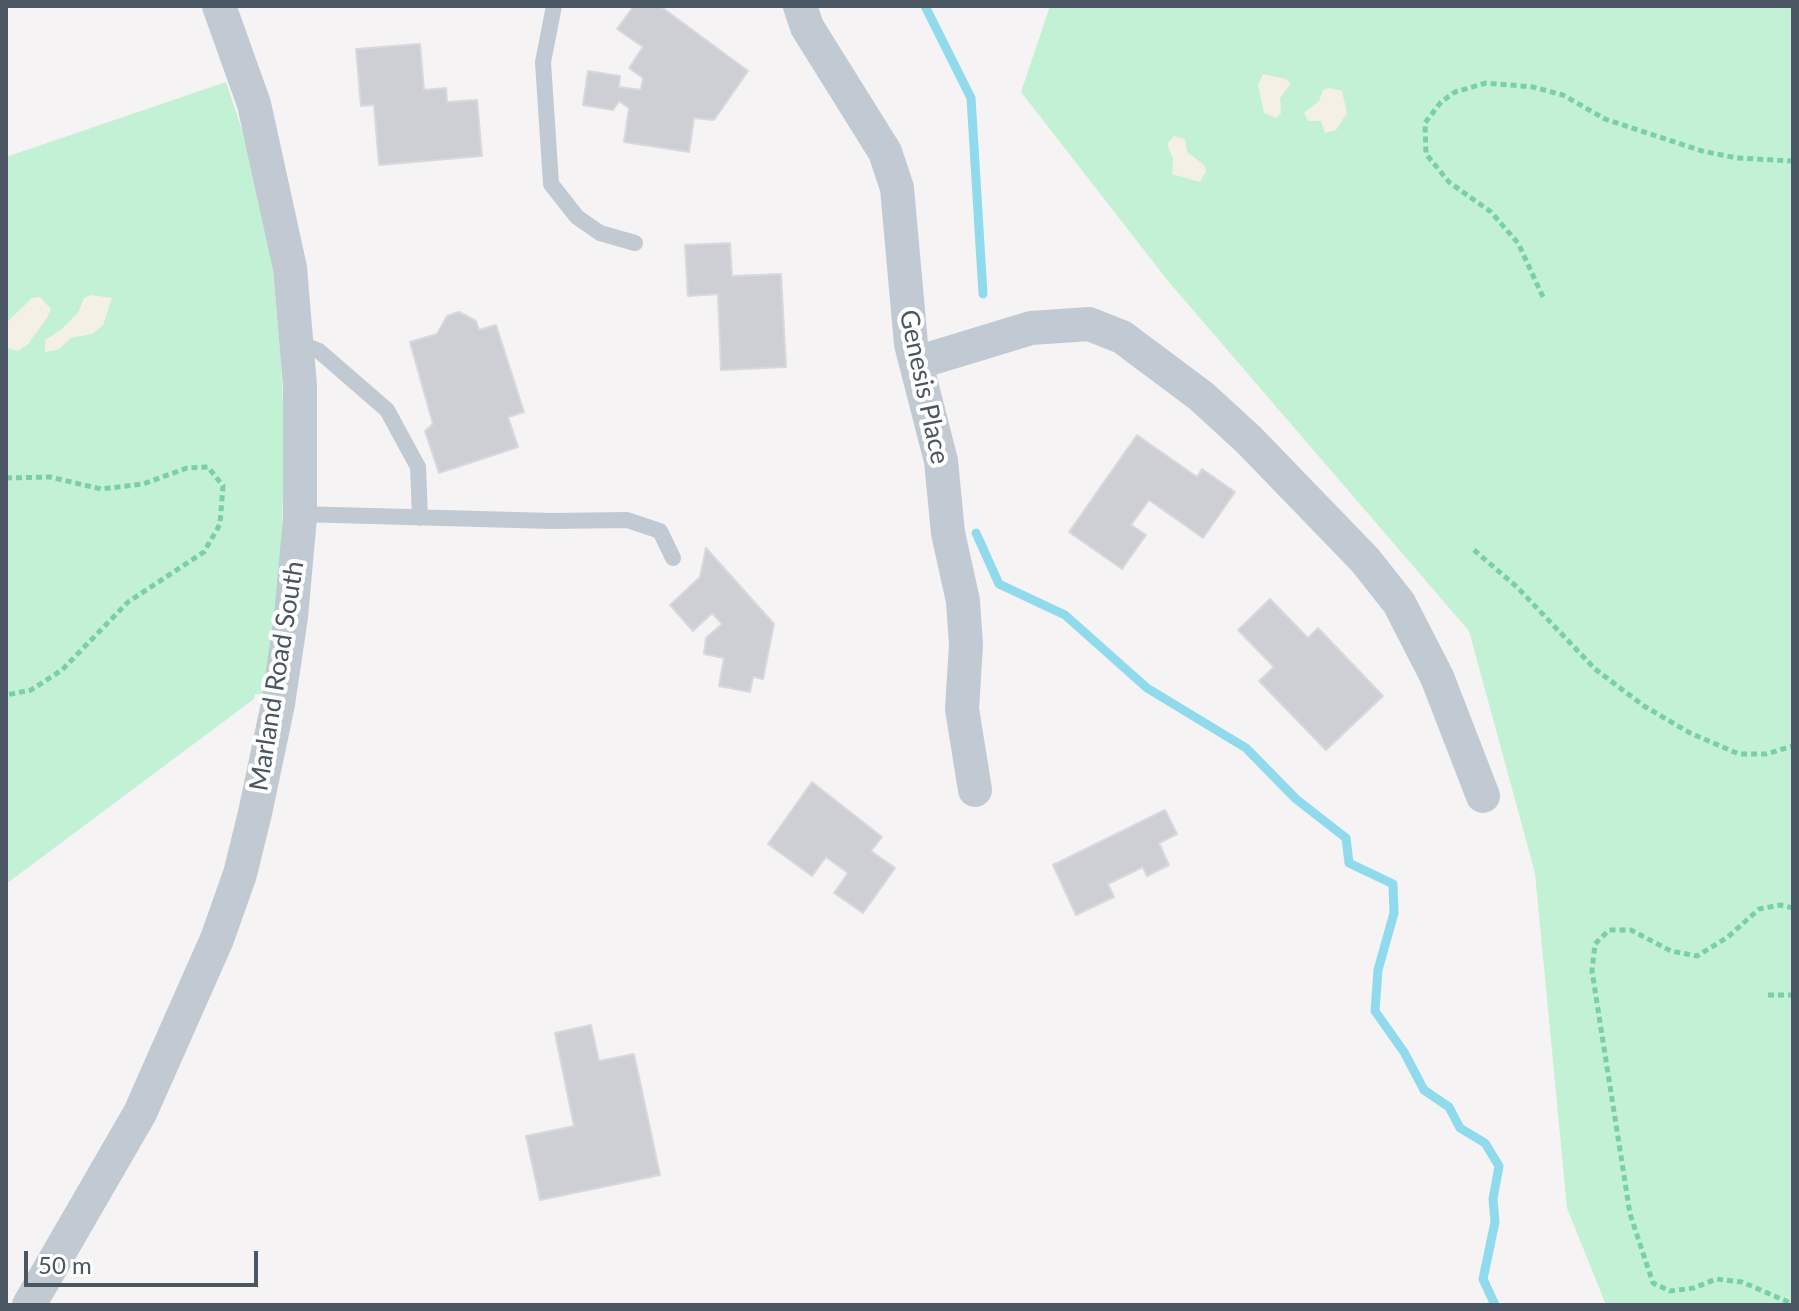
<!DOCTYPE html>
<style>
body{margin:0}
#map{position:relative;width:1799px;height:1311px;overflow:hidden;background:#f5f3f3;font-family:Lato,sans-serif}
canvas{display:block}
.frame{position:absolute;inset:0;border:8px solid #4a5661;pointer-events:none}
.scale{position:absolute;left:24px;top:1251px;width:234px;height:36px;box-sizing:border-box;border:4px solid #4a5661;border-top:0;padding-left:10px;font-size:24px;line-height:28px;white-space:nowrap;color:#4a5661;-webkit-text-stroke:6px #fff;paint-order:stroke}
</style>
<div id="map">
<canvas width="1799" height="1311"></canvas>
<div class="frame"></div>
<div class="scale">50 m</div>
</div>
<script>
const g = document.querySelector('canvas').getContext('2d');
g.lineJoin = 'round';
function fill(path, color) {
  g.fillStyle = color;
  g.fill(path, 'evenodd');
}
function poly(rows) {
  const path = new Path2D();
  for (const r of rows) {
    path.moveTo(r[0], r[1]);
    for (let i = 2; i < r.length; i += 2) path.lineTo(r[i], r[i + 1]);
  }
  return path;
}
function strokePath(path, color, width, dash) {
  g.strokeStyle = color;
  g.lineWidth = width;
  g.lineCap = dash ? 'butt' : 'round';
  g.setLineDash(dash || []);
  g.stroke(path);
}
function label(font, color, halo, rows, align = 'center') {
  g.font = font + ' Lato,sans-serif';
  g.lineWidth = 8;
  g.setLineDash([]);
  g.textBaseline = 'middle';
  g.strokeStyle = halo;
  g.fillStyle = color;
  for (const [text, x, y, turn = 0] of rows) {
    g.save();
    g.translate(x, y);
    g.rotate((+turn || 0) * Math.PI / 180);
    g.textAlign = isNaN(turn) ? turn : align;
    if (halo) g.strokeText(text, 0, 0);
    g.fillText(text, 0, 0);
    g.restore();
  }
}
const green = poly([
 [1050,6,1793,6,1793,1305,1606,1305,1567,1208,1535,873,1469,631,1168,281,1021,92],
 [226,82,254,166,271,248,281,362,285,444,279,605,262,694,255,694,254,699,6,884,6,157]
]);
const sand = poly([
 [1263,74,1285,79,1291,83,1280,98,1281,113,1276,118,1264,113,1258,85],
 [1329,88,1342,91,1347,113,1336,130,1325,133,1321,121,1308,121,1304,113,1319,101,1323,90],
 [1174,136,1185,139,1187,152,1204,165,1206,171,1200,182,1172,174,1173,159,1167,144],
 [91,295,112,298,103,325,92,334,71,338,59,349,45,352,45,340,62,329,78,313,84,298],
 [40,297,51,309,47,318,28,344,18,351,6,348,6,323,32,298]
]);
const stream = poly([
 [925,6,971,98,983,294],
 [976,533,999,584,1065,615,1147,688,1246,748,1296,799,1346,838,1349,863,1393,884,1394,913,1378,970,1375,1011,1404,1052,1424,1090,1449,1107,1460,1128,1485,1143,1499,1166,1493,1199,1495,1222,1483,1279,1495,1305]
]);
const building = poly([
 [634,6,660,6,748,71,714,120,694,118,689,152,624,142,629,108,619,101,613,110,583,105,588,71,620,76,619,87,641,90,643,78,629,68,643,47,617,29,634,6],
 [420,44,424,90,446,88,447,102,477,100,482,156,379,165,374,105,361,106,356,49,420,44],
 [730,243,732,276,781,274,786,367,721,370,718,294,688,296,685,245,730,243],
 [459,312,476,321,479,330,496,325,524,412,508,417,518,447,439,473,425,431,433,424,410,342,437,334,447,316,459,312],
 [1137,435,1197,477,1202,469,1235,492,1203,538,1149,500,1131,525,1146,535,1122,569,1069,532,1137,435],
 [706,548,774,624,763,679,753,677,750,692,719,686,724,658,704,654,706,638,722,624,712,613,693,631,670,605,700,577,706,548],
 [1270,599,1308,638,1318,628,1383,696,1326,750,1259,681,1274,667,1238,630,1270,599],
 [812,782,882,837,871,851,895,868,863,913,834,893,848,873,826,857,812,876,768,844,812,782],
 [1165,810,1177,834,1159,843,1169,865,1147,876,1143,867,1108,884,1114,897,1076,915,1053,865,1165,810],
 [591,1025,599,1061,634,1054,660,1175,540,1200,526,1136,574,1126,555,1033,591,1025]
]);
const path = poly([
 [1543,297,1518,243,1491,212,1449,182,1426,154,1425,123,1441,102,1455,92,1486,83,1533,87,1563,95,1605,119,1702,151,1737,158,1793,161],
 [6,478,50,477,101,489,143,484,187,468,208,467,223,486,220,524,204,552,128,602,62,670,31,690,6,695],
 [1474,550,1517,587,1595,669,1644,706,1690,733,1739,754,1766,754,1793,746],
 [1793,908,1780,905,1759,909,1728,937,1697,956,1671,951,1631,930,1609,930,1595,944,1592,971,1630,1214,1653,1283,1670,1291,1694,1288,1716,1279,1742,1282,1793,1304],
 [1768,995,1793,995]
]);
const service = poly([
 [554,6,543,62,551,184,577,217,600,233,635,243],
 [296,342,319,351,387,410,418,467,420,518],
 [299,514,552,521,627,520,660,531,673,558]
]);
const minor = poly([
 [800,6,807,27,885,152,897,188,911,344,941,461,948,533,963,601,966,645,962,709,975,790],
 [916,363,1031,328,1089,324,1122,337,1201,396,1249,440,1365,560,1399,603,1437,677,1483,796],
 [29,1305,140,1113,217,939,240,874,255,813,278,704,291,617,300,517,300,386,290,268,254,104,219,6]
]);
const streetNames = [
 ["Genesis Place",924,387,78],
 ["Marland Road South",277,676,-81]
];
fill(green, '#c3f1d5');
fill(sand, '#f5f0e5');
strokePath(stream, '#90daee', 9);
fill(building, '#cdcfd5');
strokePath(building, '#d7d9de', 2);
strokePath(path, '#7ad0a6', 5, [6, 4]);
strokePath(service, '#c1cad2', 16);
strokePath(minor, '#c1cad2', 34);
label('26px', '#4a5661', '#fff', streetNames);
</script>
